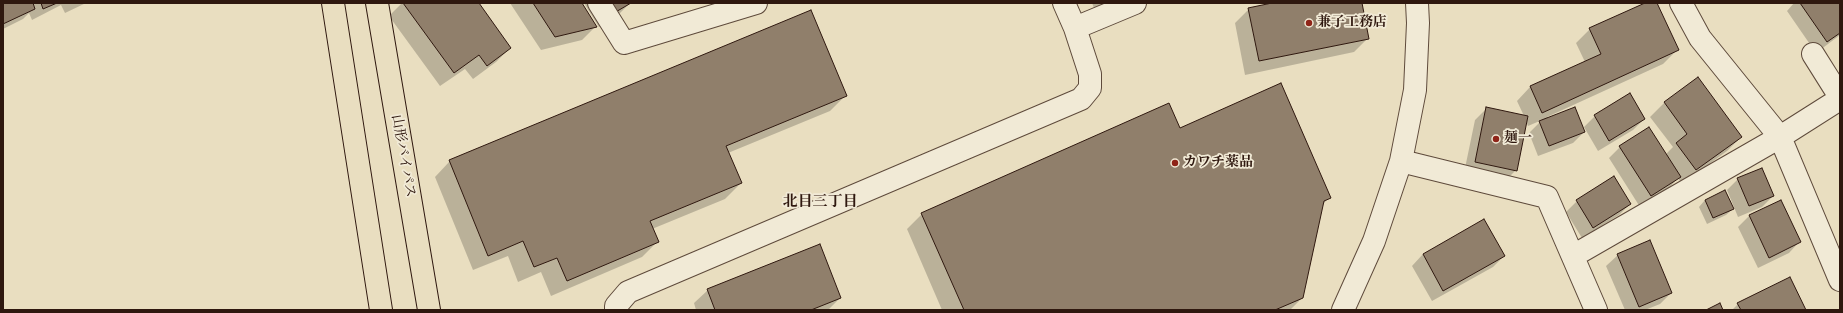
<!DOCTYPE html>
<meta charset="utf-8">
<style>
body{margin:0}
#map{position:relative;width:1843px;height:313px;overflow:hidden;background:#e9dec0;font-family:"IM FELL French Canon",serif}
canvas{display:block}
.frame{position:absolute;inset:0;border:4px solid #2f180f;pointer-events:none}
</style>
<div id="map">
<canvas width="1843" height="313"></canvas>
<div class="frame"></div>
</div>
<script>
const g = document.querySelector('canvas').getContext('2d');
g.lineJoin = 'round';
function fill(path, color) {
  g.fillStyle = color;
  g.fill(path, 'evenodd');
}
function poly(rows) {
  const path = new Path2D();
  for (const r of rows) {
    path.moveTo(r[0], r[1]);
    for (let i = 2; i < r.length; i += 2) path.lineTo(r[i], r[i + 1]);
  }
  return path;
}
function strokePath(path, color, width, dash) {
  g.strokeStyle = color;
  g.lineWidth = width;
  g.lineCap = dash ? 'butt' : 'round';
  g.setLineDash(dash || []);
  g.stroke(path);
}
function label(font, color, halo, rows, align = 'center') {
  g.font = font + ' "IM FELL French Canon","Noto Serif JP",serif';
  g.lineWidth = 3.5;
  g.setLineDash([]);
  g.textBaseline = 'middle';
  g.strokeStyle = halo;
  g.fillStyle = color;
  for (const [text, x, y, turn = 0] of rows) {
    g.save();
    g.translate(x, y);
    g.rotate((+turn || 0) * Math.PI / 180);
    g.textAlign = isNaN(turn) ? turn : align;
    if (halo) g.strokeText(text, 0, 0);
    g.fillText(text, 0, 0);
    g.restore();
  }
}
const shadow = poly([
 [3,3,86,3,65,13,61,5,32,20,29,13,23,19,3,29],
 [402,3,477,3,510,48,496,62,473,79,465,69,440,86,389,16],
 [510,3,581,3,596,26,582,40,541,50],
 [584,3,630,3,616,17,599,27],
 [1092,3,1105,3,1094,8],
 [1277,3,1361,3,1368,38,1354,52,1245,75,1235,23,1249,9],
 [1647,3,1656,3,1677,50,1663,64,1547,117,1584,132,1573,143,1538,156,1529,133,1542,120,1528,126,1526,121,1516,170,1505,181,1464,173,1475,120,1486,109,1524,116,1517,101,1530,87,1585,62,1576,43,1590,29],
 [1794,3,1840,3,1840,35,1816,53,1787,11],
 [1698,78,1741,137,1727,151,1682,184,1678,178,1669,188,1640,207,1609,158,1620,147,1649,128,1666,154,1673,147,1650,117,1664,103],
 [845,96,830,111,728,153,741,183,725,199,652,229,657,242,642,257,551,296,541,272,518,282,508,256,473,270,435,177,450,161],
 [1595,116,1644,119,1633,130,1598,151,1584,127],
 [1179,129,1330,197,1322,205,1302,298,1290,310,942,310,907,229,922,214],
 [1738,179,1773,196,1762,207,1738,217,1727,190],
 [1705,200,1733,209,1726,215,1707,224,1699,207],
 [1577,201,1630,204,1619,215,1582,238,1566,212],
 [1780,201,1800,241,1789,253,1758,268,1738,227,1749,216],
 [1423,254,1504,256,1493,267,1432,301,1412,266],
 [1618,255,1671,293,1660,304,1645,310,1625,310,1606,266],
 [708,290,840,298,828,310,696,310,694,303],
 [1738,304,1805,310,1732,310]
]);
const building = poly([
 [3,3,33,3,35,9,3,24,3,3],
 [41,3,57,3,43,9,41,3],
 [403,3,479,3,511,48,487,66,479,55,454,73,403,3],
 [533,3,582,3,597,27,555,37,533,3],
 [608,3,631,3,614,13,608,3],
 [1272,3,1362,3,1369,39,1259,61,1248,8,1272,3],
 [1645,3,1657,3,1679,50,1542,113,1530,86,1601,54,1589,28,1645,3],
 [1800,3,1840,3,1840,33,1827,42,1800,3],
 [811,10,847,96,726,146,742,183,650,221,659,242,567,281,557,258,534,267,523,241,488,256,449,160,811,10],
 [1698,77,1742,137,1696,170,1676,143,1687,134,1664,102,1698,77],
 [1281,83,1331,198,1324,201,1303,298,1275,310,964,310,921,213,1169,103,1180,128,1281,83],
 [1630,93,1645,119,1609,141,1594,115,1630,93],
 [1486,107,1528,116,1517,171,1475,162,1486,107],
 [1575,107,1585,132,1549,146,1539,121,1575,107],
 [1649,127,1681,177,1651,196,1619,146,1649,127],
 [1762,168,1774,196,1749,206,1737,178,1762,168],
 [1614,176,1631,204,1593,228,1576,200,1614,176],
 [1725,190,1734,209,1713,218,1705,200,1725,190],
 [1781,200,1801,242,1769,258,1749,215,1781,200],
 [1484,219,1505,256,1443,291,1423,254,1484,219],
 [1650,240,1672,293,1639,307,1617,254,1650,240],
 [820,244,841,298,811,310,715,310,707,289,820,244],
 [1790,277,1806,310,1741,310,1737,303,1790,277],
 [1720,303,1723,310,1706,310,1720,303]
]);
const minor = poly([
 [599,3,624,43,756,3],
 [1064,3,1075,28],
 [1681,3,1700,38,1780,137,1840,99],
 [1813,54,1840,97],
 [1401,161,1547,197,1596,310],
 [1573,256,1780,137,1840,280],
 [616,310,616,306,628,292,1081,99,1090,88,1090,74,1075,28,1135,3],
 [1343,310,1374,241,1401,161,1415,90,1418,23,1417,3]
]);
const highway = poly([
 [333,3,381,310],
 [377,3,429,310]
]);
const markers = [
 [1309,23,4,"#8f2418"],
 [1496,139,4,"#8f2418"],
 [1175,163,4,"#8f2418"]
];
const poiNames = [
 ["兼子工務店",1317,23],
 ["麺一",1504,139],
 ["カワチ薬品",1183,163]
];
const streetNames = [
 ["山形バイパス",403,156,80]
];
const neighbourhoodNames = [
 ["北目三丁目",820,202]
];
fill(shadow, '#0003');
fill(building, '#907f6b');
strokePath(building, '#2f180f', 1);
strokePath(minor, '#5e4a3b', 24);
strokePath(highway, '#2f180f', 24);
strokePath(minor, '#f1ead6', 22);
strokePath(highway, '#e9dec0', 22);
for (const [x, y, r, color] of markers) {
  const dot = new Path2D();
  dot.arc(x, y, r, 0, 2 * Math.PI);
  g.fillStyle = color;
  g.fill(dot);
  strokePath(dot, '#f1ead6', 1.5);
}
label('bold 14px', '#2f180f', '#f1ead6', poiNames, 'left');
label('14px', '#2f180f', '#f1ead6', streetNames);
label('bold 15px', '#2f180f', '#f1ead6', neighbourhoodNames);
</script>
